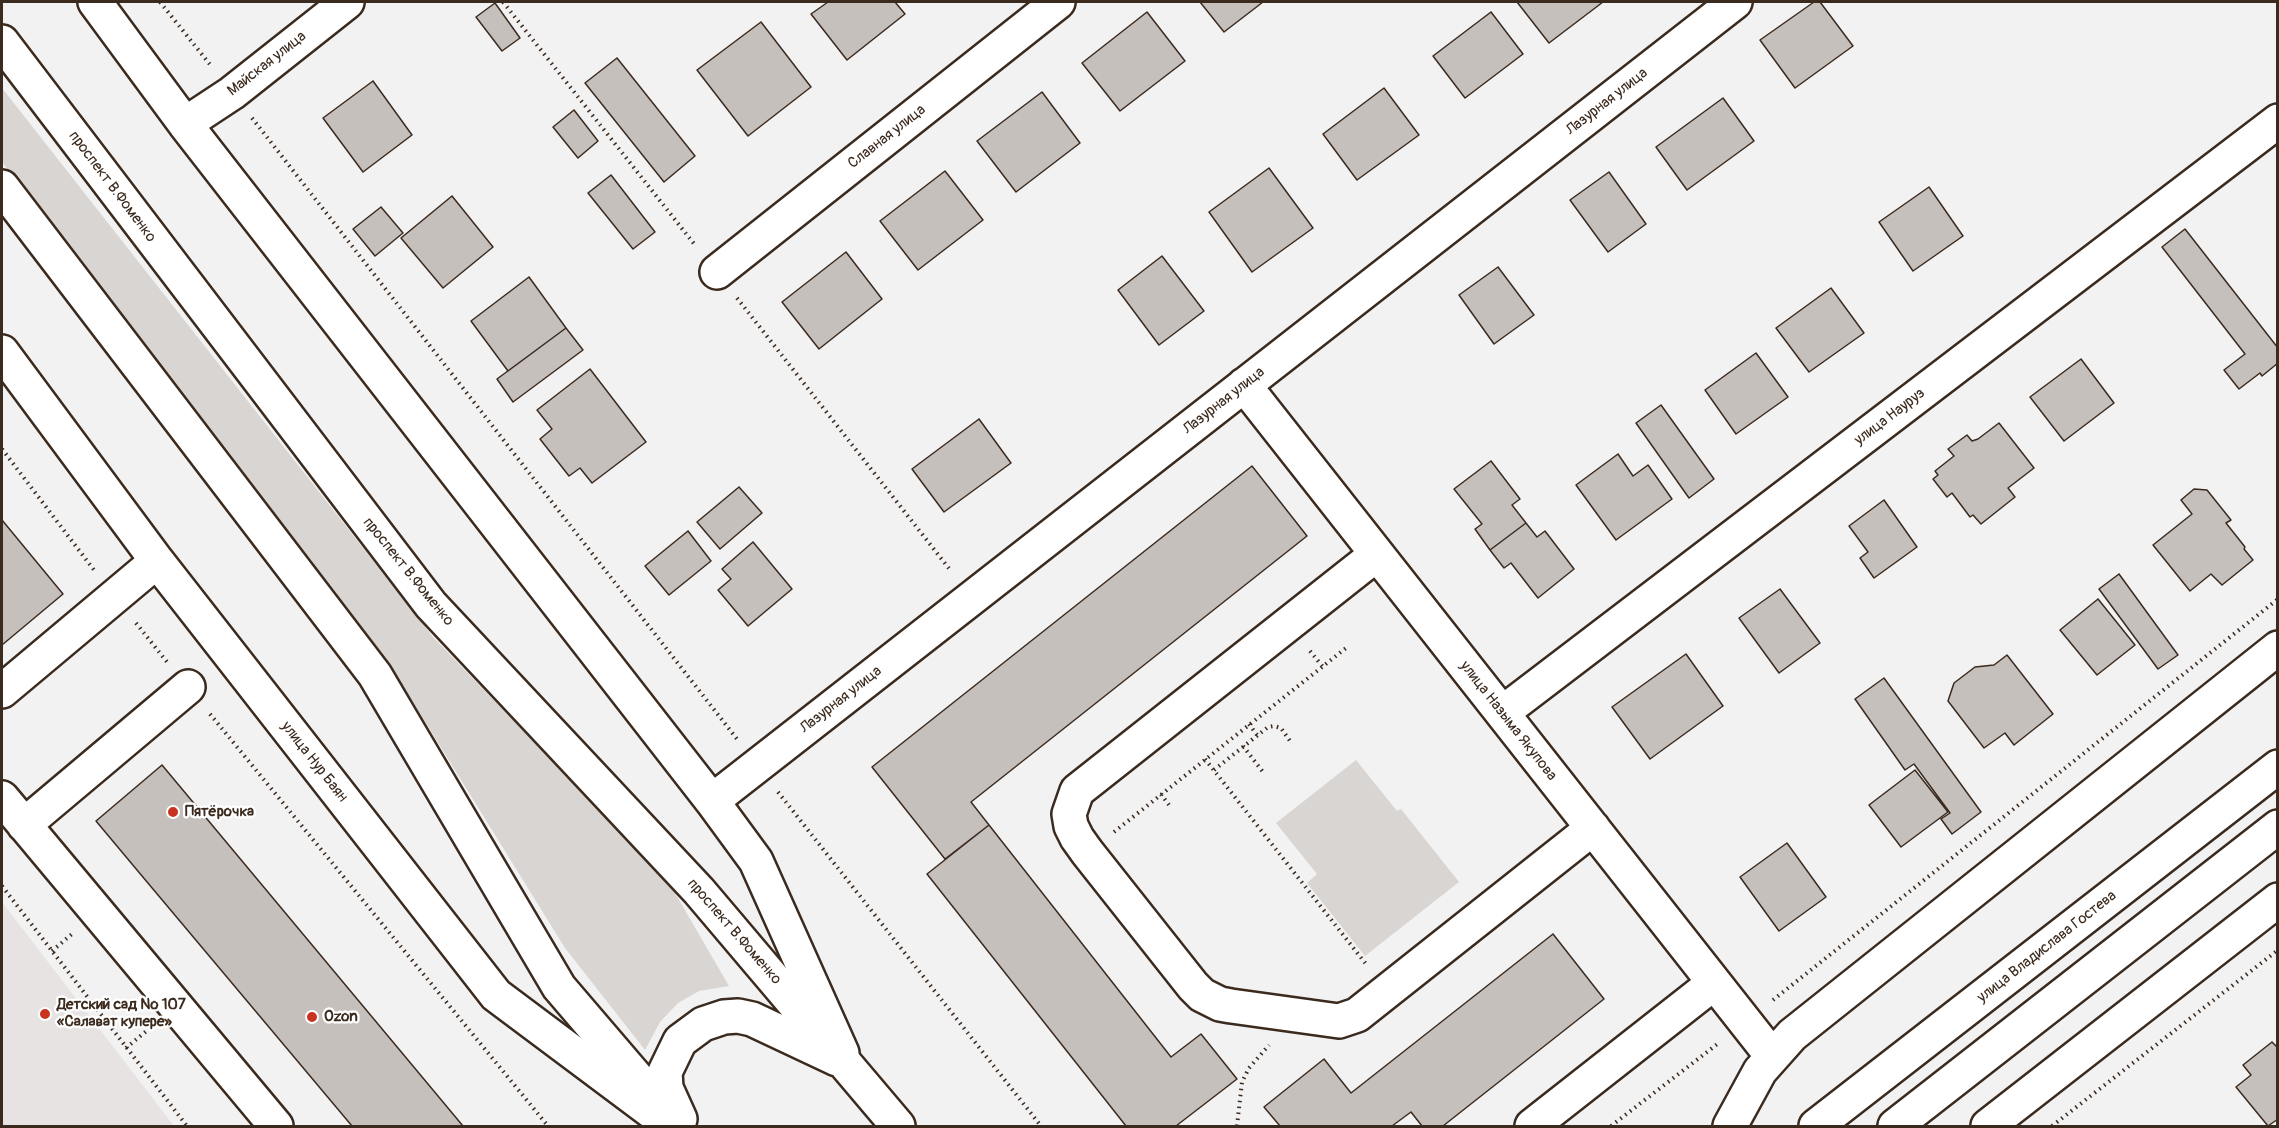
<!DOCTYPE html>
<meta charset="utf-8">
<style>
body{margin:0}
#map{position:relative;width:2279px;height:1128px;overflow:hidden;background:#f3f2f2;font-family:Pangolin,sans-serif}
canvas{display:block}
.frame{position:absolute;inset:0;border:3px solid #3b2a1e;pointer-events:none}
</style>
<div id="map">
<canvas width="2279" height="1128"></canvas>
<div class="frame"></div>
</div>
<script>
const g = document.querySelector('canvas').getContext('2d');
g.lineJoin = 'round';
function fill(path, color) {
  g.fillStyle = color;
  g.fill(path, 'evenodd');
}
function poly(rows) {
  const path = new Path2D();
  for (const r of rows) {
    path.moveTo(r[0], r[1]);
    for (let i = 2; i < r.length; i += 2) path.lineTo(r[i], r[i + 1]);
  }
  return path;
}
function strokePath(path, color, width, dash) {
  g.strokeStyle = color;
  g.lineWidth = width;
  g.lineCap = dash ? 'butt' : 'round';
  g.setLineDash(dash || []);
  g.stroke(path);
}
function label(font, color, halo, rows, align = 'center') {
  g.font = font + ' Pangolin,sans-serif';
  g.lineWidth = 4.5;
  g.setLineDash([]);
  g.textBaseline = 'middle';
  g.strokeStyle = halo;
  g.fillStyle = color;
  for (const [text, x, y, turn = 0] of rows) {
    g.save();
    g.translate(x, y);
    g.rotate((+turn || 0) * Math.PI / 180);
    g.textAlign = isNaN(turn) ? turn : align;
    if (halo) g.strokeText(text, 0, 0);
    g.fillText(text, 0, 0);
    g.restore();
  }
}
const built = poly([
 [2,902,174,1126,2,1126]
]);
const green = poly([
 [2,88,433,637,668,881,729,986,699,991,678,1003,660,1022,645,1050,565,948,393,670,2,162],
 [1356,760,1397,811,1401,809,1459,882,1365,956,1307,883,1317,874,1276,823]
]);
const building = poly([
 [828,2,895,2,905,14,847,60,811,14,828,2],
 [1200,2,1263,2,1224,32,1200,2],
 [1517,2,1603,2,1549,43,1517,2],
 [1814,2,1820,2,1853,46,1795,88,1760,40,1814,2],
 [495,3,520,38,502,51,476,17,495,3],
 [1147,12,1185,61,1120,111,1082,63,1147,12],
 [1491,12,1523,54,1465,98,1433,56,1491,12],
 [761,22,811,87,748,136,697,70,761,22],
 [617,58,695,156,664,182,585,83,617,58],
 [373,81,412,135,363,172,323,118,373,81],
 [1384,88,1419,135,1357,180,1323,134,1384,88],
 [1042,92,1080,143,1016,192,977,141,1042,92],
 [1723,98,1754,141,1687,190,1656,147,1723,98],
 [574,110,598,141,578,158,553,127,574,110],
 [1269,168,1313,228,1252,272,1209,212,1269,168],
 [945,171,983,220,918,270,880,221,945,171],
 [1609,172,1646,224,1608,252,1570,200,1609,172],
 [611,175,655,232,633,249,588,193,611,175],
 [1929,187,1963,236,1913,271,1879,222,1929,187],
 [452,196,493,247,443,288,401,238,452,196],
 [381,207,403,233,375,256,353,229,381,207],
 [2185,229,2278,348,2278,363,2262,376,2260,373,2239,389,2224,370,2245,354,2162,247,2185,229],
 [846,252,882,299,819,349,782,302,846,252],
 [1162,256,1204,311,1159,345,1118,290,1162,256],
 [1498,267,1534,315,1494,344,1459,295,1498,267],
 [529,277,566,328,508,371,471,321,529,277],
 [1831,288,1864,333,1809,372,1776,328,1831,288],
 [566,328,583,350,513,402,497,379,566,328],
 [1756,353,1788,397,1736,434,1705,390,1756,353],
 [2081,359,2114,403,2064,441,2030,397,2081,359],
 [590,369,646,442,592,483,580,468,569,476,540,439,552,429,537,410,590,369],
 [1661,405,1714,479,1689,498,1636,423,1661,405],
 [979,419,1011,463,944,512,912,469,979,419],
 [1999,423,2034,468,2008,488,2015,497,1981,524,1973,515,1970,517,1952,493,1947,497,1933,479,1938,475,1935,471,1954,456,1948,449,1967,435,1972,441,1978,439,1999,423],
 [1618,454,1633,476,1648,465,1672,499,1616,540,1576,485,1618,454],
 [1491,461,1520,499,1512,505,1526,523,1490,550,1475,529,1482,524,1454,489,1491,461],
 [1252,466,1307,536,971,802,989,825,945,859,872,767,1252,466],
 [739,487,762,513,720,549,697,522,739,487],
 [2194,489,2207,490,2231,520,2226,523,2245,547,2244,549,2253,560,2222,585,2211,574,2190,591,2153,545,2192,514,2181,500,2194,489],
 [1884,500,1917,547,1874,578,1860,558,1868,552,1849,526,1884,500],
 [2,520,63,594,2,645,2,520],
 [1526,523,1537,537,1545,531,1574,569,1538,598,1511,563,1504,568,1490,550,1526,523],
 [688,531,711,561,669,595,645,566,688,531],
 [753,542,792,589,748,626,718,590,731,579,722,569,753,542],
 [2119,574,2178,655,2158,669,2099,589,2119,574],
 [1780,589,1820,643,1779,673,1739,618,1780,589],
 [2098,599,2135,645,2097,675,2060,630,2098,599],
 [1686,654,1723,706,1650,759,1612,707,1686,654],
 [2007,655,2053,714,2014,745,2005,733,1984,748,1948,701,1954,683,1975,667,1994,665,2007,655],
 [1884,678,1981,812,1952,834,1941,819,1950,813,1914,764,1905,770,1855,699,1884,678],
 [162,765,463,1126,352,1126,137,870,96,821,162,765],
 [1915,770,1948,812,1901,847,1869,805,1915,770],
 [989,825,1171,1057,1201,1034,1237,1079,1176,1126,1126,1126,927,874,989,825],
 [1787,843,1826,897,1779,931,1740,877,1787,843],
 [1553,934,1604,999,1443,1126,1422,1126,1411,1112,1392,1126,1280,1126,1264,1107,1324,1059,1351,1093,1553,934],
 [2272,1042,2278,1048,2278,1119,2268,1126,2236,1087,2251,1075,2243,1065,2272,1042]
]);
const path = poly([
 [160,2,212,67],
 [503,2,695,245],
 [252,118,737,739],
 [737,298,951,571],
 [2,449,94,570],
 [136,623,167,662],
 [1310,651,1323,667],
 [210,714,548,1126],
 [1249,724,1257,735],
 [1243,746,1263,772],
 [1205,759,1366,964],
 [1214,770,1268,727,1274,726,1281,728,1290,741],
 [778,792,1041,1126],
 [1161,794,1169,805],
 [1114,832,1346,648],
 [2,886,187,1126],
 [52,951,72,934],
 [1773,1000,2278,599],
 [126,1048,150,1028],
 [1237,1126,1242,1082,1249,1068,1269,1045],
 [1611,1126,1720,1042],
 [2052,1126,2278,950]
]);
const minor = poly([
 [95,2,185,124,712,801,756,861,842,1053],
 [185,124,232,93,347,2],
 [717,272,1058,2],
 [2,352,157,561,496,995,667,1123],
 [1244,385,1772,1056],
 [1377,554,1077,791,1069,814,1071,826,1077,838,1087,852,1193,986,1202,995,1220,1004,1231,1006,1339,1021,1357,1015,1593,828],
 [2,691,157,561],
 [1502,713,2278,121],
 [2,798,276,1126],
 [712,801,1735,2],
 [24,825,188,687],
 [1532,1126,1714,983],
 [1730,1126,1760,1071,1792,1035,2278,648],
 [1988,1126,2278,900]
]);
const major = poly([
 [2,42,431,605,699,891,898,1126],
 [2,187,375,675,559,987,678,1126],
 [680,1119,666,1088,665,1072,680,1041,703,1024,724,1017,738,1016,752,1019,837,1059],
 [1816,1126,2278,767],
 [1895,1126,2278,827]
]);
const markers = [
 [173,812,6,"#c8321e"],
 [45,1014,6,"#c8321e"],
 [312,1017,6,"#c8321e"]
];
const streetNames = [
 ["Майская улица",267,64,-38],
 ["Лазурная улица",1607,102,-38],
 ["Славная улица",887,137,-38],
 ["проспект В.Фоменко",112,187,53],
 ["Лазурная улица",1224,401,-38],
 ["улица Науруз",1890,417,-37],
 ["проспект В.Фоменко",408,572,51],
 ["Лазурная улица",841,700,-38],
 ["улица Назыма Якупова",1508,721,52],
 ["улица Нур Баян",314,762,52],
 ["проспект В.Фоменко",734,932,49],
 ["улица Владислава Гостева",2047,947,-38]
];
const poiNames = [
 ["Пятёрочка",185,812],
 ["Детский сад № 107",57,1005],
 ["«Салават купере»",57,1022],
 ["Ozon",324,1017]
];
fill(built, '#e6e3e2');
fill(green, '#d8d5d2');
fill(building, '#c6c0bd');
strokePath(building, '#3b2a1e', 1.5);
strokePath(minor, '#3b2a1e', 38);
strokePath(major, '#3b2a1e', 38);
strokePath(path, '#3b2a1e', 4, [1.5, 4.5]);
strokePath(minor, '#fff', 33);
strokePath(major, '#fff', 33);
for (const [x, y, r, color] of markers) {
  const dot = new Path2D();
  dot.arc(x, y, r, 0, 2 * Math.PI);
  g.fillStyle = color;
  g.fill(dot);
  strokePath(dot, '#fff', 2);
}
label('15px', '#3b2a1e', '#fff', streetNames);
label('bold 15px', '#3b2a1e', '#fff', poiNames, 'left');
</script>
